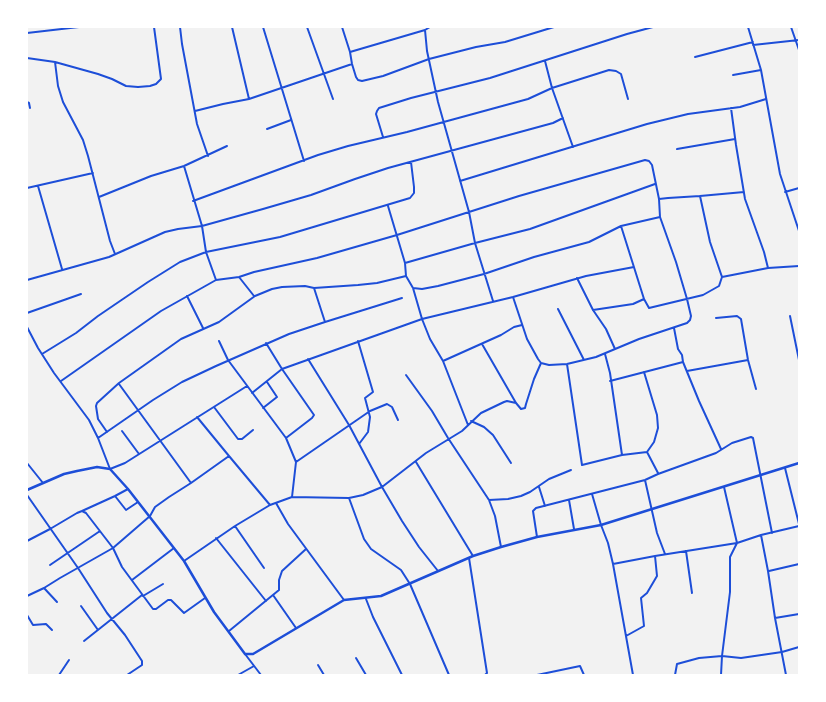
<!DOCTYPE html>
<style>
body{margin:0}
#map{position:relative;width:826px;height:702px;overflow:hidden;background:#f2f2f2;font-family:"Alegreya Sans",sans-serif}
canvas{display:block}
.frame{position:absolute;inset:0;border:28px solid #fff;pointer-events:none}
</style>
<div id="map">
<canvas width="826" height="702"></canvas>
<div class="frame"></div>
</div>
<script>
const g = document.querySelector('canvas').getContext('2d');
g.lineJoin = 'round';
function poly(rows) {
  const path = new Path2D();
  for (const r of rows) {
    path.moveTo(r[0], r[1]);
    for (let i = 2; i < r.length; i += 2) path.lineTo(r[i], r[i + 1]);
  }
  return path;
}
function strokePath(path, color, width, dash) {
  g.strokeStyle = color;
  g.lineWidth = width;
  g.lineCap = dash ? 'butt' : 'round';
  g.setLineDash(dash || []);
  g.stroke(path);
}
const minor = poly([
 [180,27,182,44,197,124,208,156],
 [232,27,249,99],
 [263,27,304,161],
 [307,27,333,99],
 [342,27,350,52,352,64,356,77,358,80,362,81,383,76,429,59,476,47,505,42,554,27],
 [748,27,761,70,780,174,799,231],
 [791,27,799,50],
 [425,30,427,51,438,102,469,212,475,243,493,301],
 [27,33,79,27],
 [753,45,799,40],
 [350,52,425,30,430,27],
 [695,57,753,42],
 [27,58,55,62,98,74,112,79,126,86,138,87,150,86,156,84,161,79,154,27],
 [545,61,552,88,573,147],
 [55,62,58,86,63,102,83,140,88,156,110,241,115,254],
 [733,75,761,70],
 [27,102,29,103,30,108],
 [731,108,736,145,745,199,764,252,768,268],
 [195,111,223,104,249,99,352,64],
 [267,129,291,120],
 [383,137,376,114,377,111,379,108,411,98,490,78,627,34,653,27],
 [677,149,735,139],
 [184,166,202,226,206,252,216,280],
 [460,181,647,124,688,114,740,107,766,99],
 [38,186,62,269],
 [27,188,93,173],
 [785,192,799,188],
 [700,196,744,192],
 [99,197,151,176,184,166,227,146],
 [193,201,318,155,348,146,407,132,528,99,552,88,609,70,616,71,621,74,628,99],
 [388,206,405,263,406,276,413,288,422,319,430,339,443,361,468,425],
 [621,226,644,299,649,308,703,295,719,286,722,277,710,242,700,196,668,198,659,199],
 [405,263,475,243,530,229,655,184],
 [239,277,254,296],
 [722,277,768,268,799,266],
 [577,278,593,310,606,329,615,349],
 [27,280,109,257,165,232,178,229,202,226,263,209,311,195,355,179,388,168,553,123,563,118],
 [413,288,422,289,438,286,484,274,534,257,589,242,621,226,660,217],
 [187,296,203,328],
 [558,309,584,360],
 [593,310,633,304,644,299],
 [27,313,81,294],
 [790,316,799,360],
 [716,318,737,316,741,319,748,360,756,389],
 [325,322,402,298],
 [27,327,38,348,54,373,89,420,98,438,110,469,125,463,247,386],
 [674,328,678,349,682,355,683,362,699,401,721,449],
 [219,341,228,360,286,438,296,462,292,497],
 [358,341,373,392,365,398,370,417,368,432,359,444],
 [266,343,282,369,314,415,312,418,286,438],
 [482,344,516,403,521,409,525,408,526,404,534,379,541,363],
 [42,354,76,333,98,316,148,282,180,262,206,252,280,237,410,198,414,193,414,187,411,162],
 [605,354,610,373,622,455],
 [308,359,349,425,382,487,402,521,419,547,438,571],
 [443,361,501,335,514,327,522,325],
 [567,364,582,465,622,455,647,452,658,473],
 [687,371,748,360],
 [644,372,657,415,658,428,654,442,647,452],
 [406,375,432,411,448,438,489,500,495,516,501,547],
 [61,381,161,311,216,280,239,277,254,272,317,258,397,235,519,196,645,160,649,161,652,165,659,199,660,217,676,262,687,299,691,316,690,320,687,323,639,339,596,357,567,364,549,365,541,363,538,359,527,339,513,297],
 [610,381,683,362],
 [119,384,191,483],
 [252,393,282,369,422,319,513,297,586,276,634,267],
 [214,407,238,439,242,439,253,430],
 [263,408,277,397,267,382],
 [197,417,229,456,270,505],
 [471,421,484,427,493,435,511,463],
 [122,431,139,454],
 [107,432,98,419,96,406,97,403,119,383,181,339,219,322,255,296,272,289,282,287,305,286,314,288,358,285,377,283,406,276],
 [98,438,153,400,182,382,216,366,289,334,325,322,314,288],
 [296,462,370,411,387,404,392,407,398,420],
 [416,462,473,556],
 [27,463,43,483],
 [785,468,799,524],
 [645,480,657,533,665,554],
 [539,487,545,506],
 [592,494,601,525,608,543,613,564,633,675],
 [27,495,78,568,107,613,125,635,142,661,142,665,127,675],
 [115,496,126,510,138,502],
 [349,498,364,539,371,549,401,570,410,584,449,675],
 [489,500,508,499,521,496,530,492,549,479,571,470],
 [569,500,574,529],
 [276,503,288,524,344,600],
 [82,511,115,496,128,489],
 [235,526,264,568],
 [761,535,768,571,775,618,786,675],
 [537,537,533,511,536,508,645,480,658,474,716,453,732,443,751,437,753,438,772,533],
 [216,538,266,601],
 [27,541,50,529,77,513,82,511,86,513,113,548,122,567,153,609,156,609,168,600,171,600,184,613,205,598],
 [686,551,692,593],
 [469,558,487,673,485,675],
 [184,561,235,526,270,505,292,497,349,498,363,495,382,487,426,453,462,431,481,413,504,402,507,401,516,403],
 [613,564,655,556,737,543,761,535,799,526],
 [50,565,100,531],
 [769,571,799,564],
 [132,580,174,548],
 [44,588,57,602],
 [273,595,296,628],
 [27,596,44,588,60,578,113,548,150,516,155,507,169,497,191,483,229,456],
 [143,596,163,584],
 [366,599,373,617,402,675],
 [81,606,98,630],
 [27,615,33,625,46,624,52,630],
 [775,618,799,614],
 [229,631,279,590,279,580,282,571,306,549],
 [626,636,644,626,641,598,647,593,657,576,655,556],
 [84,641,142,595],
 [245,654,261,675],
 [356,658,366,675],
 [318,665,324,675],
 [59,675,69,660],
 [238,675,254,666],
 [530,675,536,675],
 [537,675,580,666,584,675],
 [675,675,677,664,699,658,722,656,741,658,782,652,799,647],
 [721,675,722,656,730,592,730,557,737,543,724,487]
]);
const tertiary = poly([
 [27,490,64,474,77,471,97,467,110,469,128,489,184,561,214,612,245,654,253,654,344,600,381,596,473,556,501,547,537,537,601,525,799,463]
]);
strokePath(minor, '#1d4ed8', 2);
strokePath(tertiary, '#1d4ed8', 2.5);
</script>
